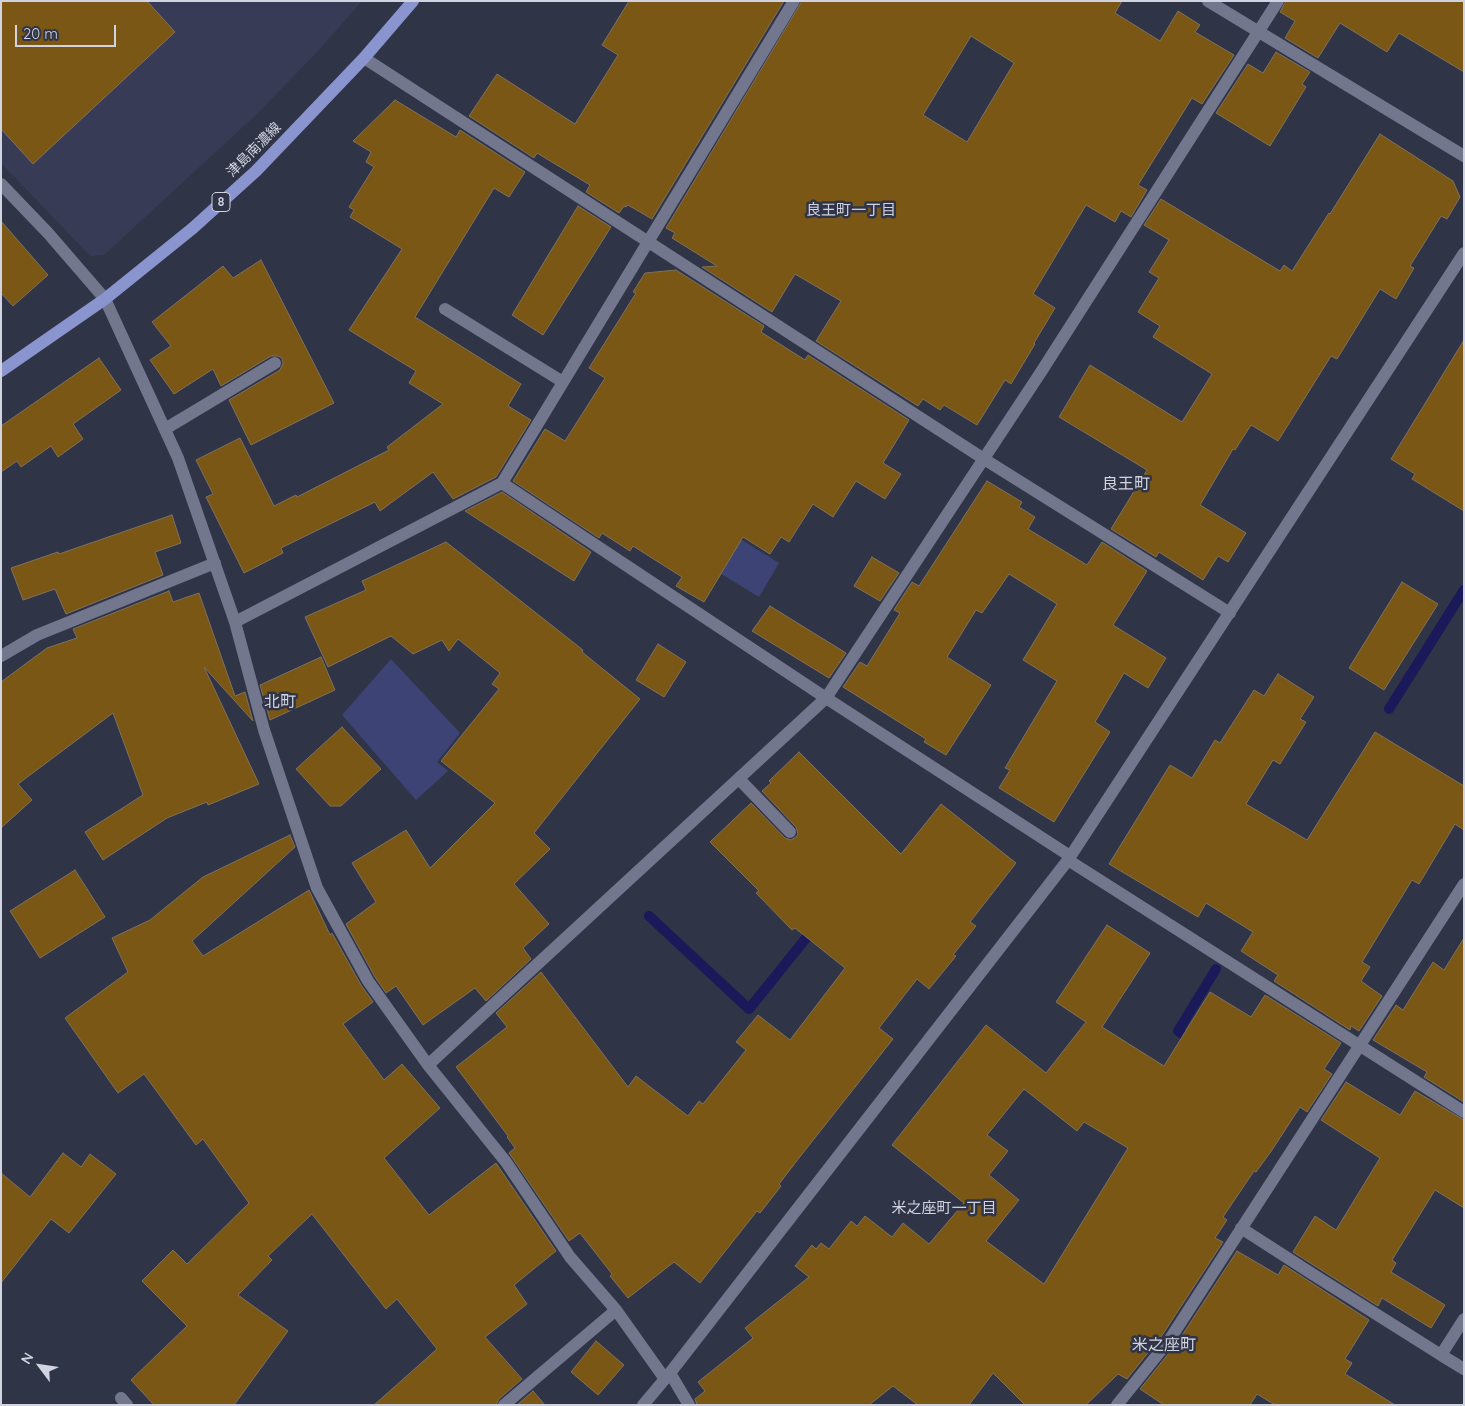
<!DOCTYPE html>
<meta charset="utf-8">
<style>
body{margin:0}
#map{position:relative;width:1465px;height:1406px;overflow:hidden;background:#303447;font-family:Quicksand,sans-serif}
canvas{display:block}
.frame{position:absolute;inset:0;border:2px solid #d1d3e0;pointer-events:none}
.north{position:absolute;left:15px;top:1341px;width:50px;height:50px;-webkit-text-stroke:4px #303447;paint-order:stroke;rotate:301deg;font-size:14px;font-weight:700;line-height:20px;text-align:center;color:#d1d3e0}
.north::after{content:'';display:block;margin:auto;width:18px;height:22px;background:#d1d3e0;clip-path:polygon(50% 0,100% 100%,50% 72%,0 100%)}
.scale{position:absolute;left:15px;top:25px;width:101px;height:22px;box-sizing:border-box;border:2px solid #d1d3e0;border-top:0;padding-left:6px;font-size:15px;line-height:18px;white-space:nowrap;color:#d1d3e0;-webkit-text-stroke:4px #303447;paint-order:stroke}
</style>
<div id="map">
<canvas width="1465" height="1406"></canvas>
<div class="frame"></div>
<div class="north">N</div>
<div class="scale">20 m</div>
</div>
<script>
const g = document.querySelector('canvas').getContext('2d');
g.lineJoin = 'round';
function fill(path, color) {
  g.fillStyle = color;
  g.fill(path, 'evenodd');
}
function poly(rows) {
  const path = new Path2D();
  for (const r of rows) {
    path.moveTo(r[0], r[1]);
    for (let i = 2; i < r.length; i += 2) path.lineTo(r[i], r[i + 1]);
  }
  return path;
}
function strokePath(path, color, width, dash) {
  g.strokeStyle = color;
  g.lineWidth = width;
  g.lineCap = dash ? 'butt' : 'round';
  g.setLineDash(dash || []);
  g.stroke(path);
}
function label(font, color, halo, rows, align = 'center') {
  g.font = font + ' Quicksand,"Noto Sans JP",sans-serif';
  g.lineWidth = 5;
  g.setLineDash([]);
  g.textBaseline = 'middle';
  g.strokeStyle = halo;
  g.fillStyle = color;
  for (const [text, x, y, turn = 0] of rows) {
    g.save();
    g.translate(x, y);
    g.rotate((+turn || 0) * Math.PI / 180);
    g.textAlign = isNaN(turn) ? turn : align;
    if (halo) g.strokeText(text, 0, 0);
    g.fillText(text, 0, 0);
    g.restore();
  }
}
const built = poly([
 [1,1,362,1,319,50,258,113,104,255,90,256,1,163]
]);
const green = poly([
 [697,512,779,563,759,597,692,556],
 [391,659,460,733,437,762,448,771,416,800,342,715]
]);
const stream = poly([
 [1389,709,1464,590],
 [649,916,749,1009,815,927],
 [1193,1042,1178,1031,1216,969]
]);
const building = poly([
 [1,1,147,1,175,32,33,164,1,129,1,1],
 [629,1,784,1,652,219,628,205,626,207,624,206,619,213,586,192,590,185,537,153,534,158,469,116,497,74,575,124,618,55,602,45,629,1],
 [802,1,1122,1,1115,13,1160,41,1178,11,1200,25,1195,32,1234,55,1202,104,1192,98,1138,185,1147,190,1131,217,1121,211,1115,222,1086,205,1033,294,1055,308,1034,343,1035,344,1011,384,1005,380,977,425,944,405,940,410,923,399,918,406,816,341,841,301,795,274,772,312,702,267,717,266,672,238,675,233,666,228,802,1],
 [971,36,1014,63,967,142,923,115,971,36],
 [1286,1,1464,1,1464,72,1399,33,1387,52,1340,23,1318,58,1285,38,1295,21,1280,12,1286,1],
 [1276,52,1310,72,1302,84,1306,87,1270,146,1216,113,1248,64,1263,73,1276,52],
 [395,100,456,137,460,130,525,172,509,197,494,188,415,317,521,384,508,406,531,420,496,477,453,499,433,472,380,511,375,502,281,548,283,553,244,573,206,497,213,494,196,460,240,438,274,506,296,495,297,497,389,450,387,447,443,404,409,383,416,371,349,330,402,249,350,217,354,210,349,207,374,167,366,162,371,152,353,141,395,100],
 [1380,134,1453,181,1460,197,1447,219,1441,216,1410,266,1414,268,1396,299,1380,289,1337,359,1331,356,1278,441,1251,425,1235,450,1233,449,1200,505,1246,533,1228,562,1218,556,1203,580,1159,552,1156,557,1111,529,1147,470,1059,417,1090,365,1182,422,1212,374,1153,337,1160,326,1138,312,1159,278,1149,272,1169,240,1144,225,1161,199,1280,271,1284,265,1292,271,1329,213,1330,214,1380,134],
 [578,206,611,227,543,335,512,315,578,206],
 [1,221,48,275,13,306,1,293,1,221],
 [261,260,334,403,251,445,229,400,280,370,283,363,282,358,278,356,271,356,221,386,213,369,174,394,150,360,171,346,152,322,223,266,233,278,261,260],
 [676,270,764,326,761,332,805,360,808,355,909,420,883,463,901,474,885,499,856,481,833,517,813,504,789,542,781,537,770,554,743,537,704,602,676,586,682,577,633,546,630,551,602,533,599,538,513,481,545,429,565,441,605,378,589,368,636,293,633,292,645,273,676,270],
 [1464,340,1464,511,1412,479,1415,474,1391,459,1464,340],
 [99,358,121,390,73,424,83,439,58,457,51,446,21,467,17,461,1,472,1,426,99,358],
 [987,481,1022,502,1019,507,1035,517,1028,529,1087,565,1102,542,1147,571,1113,625,1166,658,1148,688,1124,673,1095,722,1110,732,1054,822,999,788,1010,770,1005,768,1057,681,1023,660,1057,604,1009,574,982,613,976,610,947,657,991,685,946,755,924,742,926,739,843,687,860,662,867,666,900,613,894,610,912,582,919,586,987,481],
 [502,492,591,552,574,581,465,511,502,492],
 [172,515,181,543,155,552,163,575,66,614,55,589,23,600,11,568,58,552,59,554,172,515],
 [446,542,583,650,582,652,640,699,534,833,550,849,514,884,549,924,523,948,531,959,486,1001,475,988,423,1025,396,986,386,993,375,977,346,924,376,902,352,863,406,830,430,868,495,803,441,761,499,689,492,684,500,673,458,639,449,651,442,640,413,654,391,636,328,667,305,617,366,590,362,581,446,542],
 [872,557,899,573,880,601,854,586,872,557],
 [1402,582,1438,604,1384,690,1349,668,1402,582],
 [169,591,173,602,199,593,235,696,245,692,253,721,204,667,259,784,208,805,207,802,167,818,103,860,85,832,143,795,113,713,18,784,32,800,1,828,1,682,47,648,77,638,73,629,169,591],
 [770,606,846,653,829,678,752,631,770,606],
 [658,644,686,662,664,697,636,680,658,644],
 [321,657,335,690,270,720,260,685,321,657],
 [1278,674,1314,697,1300,719,1306,722,1280,764,1273,760,1246,804,1307,840,1375,732,1464,786,1464,830,1455,824,1419,884,1412,880,1362,962,1370,967,1361,981,1382,996,1359,1031,1351,1026,1350,1030,1274,981,1278,975,1241,951,1253,932,1206,903,1198,917,1109,864,1170,765,1192,778,1215,740,1220,743,1254,690,1264,696,1278,674],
 [342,727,381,769,341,806,330,806,296,769,342,727],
 [799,752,901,854,941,804,1016,863,970,922,976,926,953,955,956,956,929,989,917,979,879,1028,893,1039,799,1158,779,1184,781,1186,760,1213,757,1211,700,1283,674,1262,628,1298,610,1276,612,1274,580,1233,569,1241,509,1153,515,1148,507,1137,508,1136,456,1067,507,1027,496,1013,541,972,628,1087,636,1076,688,1116,699,1101,703,1104,746,1050,736,1042,758,1015,790,1040,845,968,795,928,792,930,756,893,759,891,710,842,751,803,785,838,791,840,796,837,798,834,796,827,762,791,771,783,769,781,799,752],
 [290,835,295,847,192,941,203,956,309,890,330,935,332,933,361,985,373,1002,343,1024,384,1080,402,1064,440,1108,384,1158,429,1215,496,1163,556,1251,514,1285,527,1304,485,1337,522,1379,499,1399,496,1405,374,1405,437,1349,397,1299,386,1309,312,1214,268,1256,272,1260,238,1295,288,1331,234,1405,154,1405,131,1380,187,1326,142,1281,173,1250,187,1264,249,1203,203,1139,196,1145,144,1074,118,1093,65,1018,128,972,112,938,150,920,203,877,290,835],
 [75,870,105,917,40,958,10,911,75,870],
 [1107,925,1150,953,1102,1027,1164,1066,1210,992,1251,1017,1265,995,1341,1043,1324,1069,1332,1074,1307,1112,1300,1107,1272,1150,1256,1172,1254,1171,1223,1217,1227,1220,1215,1238,1223,1242,1163,1334,1127,1379,1118,1374,1086,1405,1025,1405,993,1373,969,1405,918,1405,893,1386,869,1405,697,1405,695,1399,705,1391,698,1382,753,1338,745,1328,809,1277,795,1266,812,1245,816,1249,821,1243,829,1249,851,1221,857,1226,865,1216,892,1237,903,1223,929,1244,964,1203,892,1145,986,1025,1046,1073,1086,1022,1056,1002,1107,925],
 [1024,1089,1077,1131,1084,1122,1128,1148,1044,1284,986,1241,1019,1200,989,1175,1008,1151,987,1135,1024,1089],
 [1464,938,1464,1102,1424,1077,1427,1072,1373,1040,1396,1005,1403,1010,1433,962,1444,970,1464,938],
 [1346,1082,1400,1115,1415,1091,1464,1120,1464,1208,1435,1190,1392,1260,1396,1263,1391,1272,1445,1305,1431,1328,1382,1298,1378,1306,1293,1252,1315,1216,1336,1230,1380,1158,1321,1120,1346,1082],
 [63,1153,81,1167,90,1154,116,1174,69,1233,51,1219,1,1283,1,1173,30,1197,63,1153],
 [1237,1251,1278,1275,1284,1265,1369,1320,1345,1359,1352,1363,1345,1374,1395,1405,1275,1405,1257,1394,1250,1405,1164,1405,1140,1389,1177,1343,1237,1251],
 [596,1341,624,1365,598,1395,571,1372,596,1341],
 [533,1391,545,1405,517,1405,533,1391]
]);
const minor = poly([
 [364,58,984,459,1230,613],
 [1,184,48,233,105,299,178,458,235,622,264,730,317,888,368,981,428,1065,506,1162,570,1257,616,1310,665,1379],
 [445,309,563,382],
 [165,429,275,363],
 [502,483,826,698,1070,856],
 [235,622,502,483,794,1],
 [1,656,37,635,215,563],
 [739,779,790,832],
 [1068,860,1464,1112],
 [428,1065,826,698,1041,372,1278,1],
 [1241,1228,1314,1275,1441,1355],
 [1464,1319,1441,1355,1464,1369],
 [670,1373,689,1405],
 [121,1398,127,1405],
 [504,1405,616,1310],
 [1117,1405,1170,1339,1464,884]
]);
const tertiary = poly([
 [1208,1,1464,156],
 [643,1405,670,1373,1068,860,1464,253]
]);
const primary = poly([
 [1,371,105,299,193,228,256,171,364,58,413,1]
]);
const shields = [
 [221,202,18]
];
const shieldNames = [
 ["8",221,202]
];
const streetNames = [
 ["津島南濃線",254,150,-45]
];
const neighbourhoodNames = [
 ["良王町一丁目",851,210],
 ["米之座町一丁目",944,1208]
];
const quarterNames = [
 ["良王町",1126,484],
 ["北町",280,702],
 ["米之座町",1164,1345]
];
fill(built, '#373b55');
fill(green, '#3d4374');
strokePath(stream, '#1a195a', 10);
fill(building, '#7b5716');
strokePath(building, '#7f715c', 1);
strokePath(minor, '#72778d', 12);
strokePath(tertiary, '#72778d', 12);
strokePath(primary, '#8a94cf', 12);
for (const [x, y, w] of shields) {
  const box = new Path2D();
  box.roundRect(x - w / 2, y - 9.5, w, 19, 4);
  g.fillStyle = '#303447';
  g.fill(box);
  strokePath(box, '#d1d3e0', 1);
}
label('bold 12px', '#d1d3e0', null, shieldNames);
label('14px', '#d1d3e0', '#303447', streetNames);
label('15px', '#d1d3e0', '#303447', neighbourhoodNames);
label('16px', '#d1d3e0', '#303447', quarterNames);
</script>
